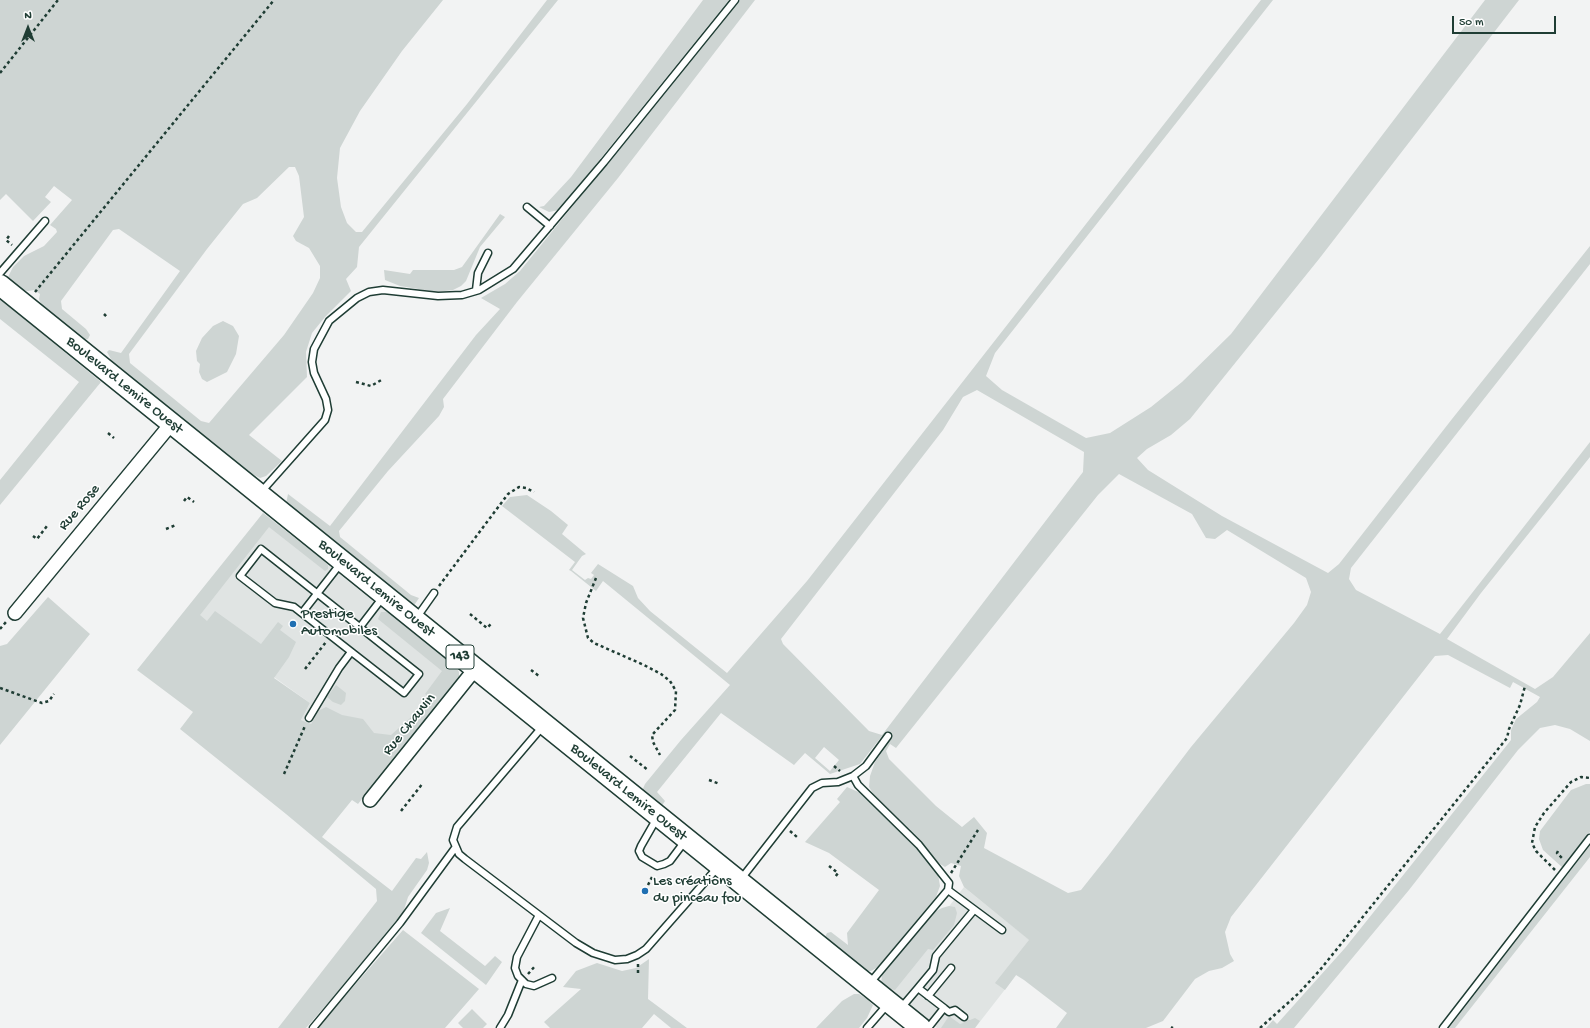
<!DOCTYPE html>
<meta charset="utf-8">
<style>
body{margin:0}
#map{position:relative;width:1590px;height:1028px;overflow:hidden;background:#f2f3f3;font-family:"Gochi Hand",sans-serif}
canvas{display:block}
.north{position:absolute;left:8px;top:8px;width:40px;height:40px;-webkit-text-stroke:3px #fff;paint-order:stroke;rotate:0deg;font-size:11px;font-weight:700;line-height:16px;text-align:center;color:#1f3d34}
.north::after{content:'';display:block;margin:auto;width:14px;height:18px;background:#1f3d34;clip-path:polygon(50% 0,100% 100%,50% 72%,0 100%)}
.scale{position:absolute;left:1452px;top:16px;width:104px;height:18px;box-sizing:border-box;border:2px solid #1f3d34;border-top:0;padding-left:5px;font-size:12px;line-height:14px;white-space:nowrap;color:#1f3d34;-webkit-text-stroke:3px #fff;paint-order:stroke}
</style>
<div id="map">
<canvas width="1590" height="1028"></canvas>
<div class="north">N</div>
<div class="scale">50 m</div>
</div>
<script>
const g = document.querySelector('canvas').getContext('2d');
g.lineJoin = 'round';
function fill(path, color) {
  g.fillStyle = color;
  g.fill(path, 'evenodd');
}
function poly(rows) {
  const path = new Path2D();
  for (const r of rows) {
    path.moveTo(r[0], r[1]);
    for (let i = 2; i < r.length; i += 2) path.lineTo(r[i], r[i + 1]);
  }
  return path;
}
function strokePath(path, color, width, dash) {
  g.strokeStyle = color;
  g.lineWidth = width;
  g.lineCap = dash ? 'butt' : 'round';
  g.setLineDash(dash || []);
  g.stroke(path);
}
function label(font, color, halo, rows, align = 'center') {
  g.font = font + ' "Gochi Hand",sans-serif';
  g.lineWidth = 3;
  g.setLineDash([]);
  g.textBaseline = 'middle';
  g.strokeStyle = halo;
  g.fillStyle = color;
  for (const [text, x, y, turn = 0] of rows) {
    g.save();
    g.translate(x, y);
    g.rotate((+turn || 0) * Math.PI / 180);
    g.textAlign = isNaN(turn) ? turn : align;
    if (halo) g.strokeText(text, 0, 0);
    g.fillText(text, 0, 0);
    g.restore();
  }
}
const built = poly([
 [263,513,457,668,385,758,318,711,311,724,301,720,310,703,189,616],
 [964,887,1038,947,975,1028,937,1028,886,988]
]);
const green = poly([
 [0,0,443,0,402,51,360,111,340,148,337,178,341,207,347,223,356,232,362,232,467,104,547,0,558,0,359,247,357,267,346,279,351,291,325,317,312,333,306,352,307,377,249,435,282,461,266,476,260,478,248,472,113,363,107,352,109,350,121,353,180,271,119,229,113,230,61,301,62,309,86,329,90,335,88,339,83,340,41,304,39,299,40,294,34,290,28,291,22,290,8,277,13,267,24,256,44,246,57,232,56,229,50,225,72,200,54,186,45,197,51,202,33,221,6,194,0,200],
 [289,167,295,167,299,176,304,217,293,236,296,241,309,248,320,266,320,278,313,293,284,335,209,423,201,421,130,363,129,354,207,249,243,204,257,198],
 [703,0,729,0,559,210,549,212,539,207,544,206,571,177],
 [740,0,755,0,618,178,517,302,443,399,444,407,439,416,388,471,339,531,340,537,411,595,419,598,413,607,286,504,288,494,330,526,476,335,500,309,481,298,505,284,520,271],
 [1261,0,1273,0,995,353,986,376,1002,390,1086,438,1110,433,1151,407,1182,382,1231,334,1485,0,1519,0,1319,259,1190,419,1171,435,1147,449,1137,458,1148,470,1222,516,1328,573,1339,564,1452,419,1590,246,1590,264,1351,568,1349,579,1356,590,1440,634,1590,442,1590,457,1481,593,1447,639,1535,689,1553,677,1590,633,1590,741,1570,729,1555,725,1540,728,1518,750,1409,890,1294,1028,1266,1028,1273,1020,1277,1024,1345,948,1511,740,1511,730,1516,719,1537,702,1540,697,1513,682,1510,688,1448,655,1435,656,1231,917,1225,932,1230,954,1234,961,1222,968,1209,971,1195,979,1163,1021,1146,1028,1056,1028,1067,1013,1024,980,1016,975,1005,990,995,983,1029,940,964,887,959,876,961,866,951,863,945,867,937,862,874,795,869,787,870,776,875,762,889,742,882,736,860,764,830,774,805,753,794,765,721,713,657,792,665,801,661,807,642,791,645,784,681,740,730,685,603,581,596,591,571,571,569,570,575,562,502,506,510,497,527,495,551,511,568,525,562,534,586,554,582,556,572,570,585,580,588,578,591,579,594,575,591,573,598,564,633,586,638,598,650,611,727,673,807,581],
 [977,390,1084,452,1083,472,882,735,869,731,783,644,781,639,943,430,963,397],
 [1119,474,1192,514,1206,538,1215,539,1227,530,1306,578,1311,592,1307,605,1294,623,1191,747,1108,856,1081,890,1068,893,984,848,987,833,974,817,962,827,936,806,889,759,886,751,890,744,896,748,1098,495],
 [824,747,839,760,830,771,815,758],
 [500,214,505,217,480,247,466,281,461,286,453,290,437,292,400,286,385,280,384,270,410,274,413,270,454,270,462,267],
 [0,299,101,382,0,505,0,480,79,382,0,319],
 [223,321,233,326,239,336,236,354,227,372,207,382,202,379,199,372,200,364,197,361,196,351,202,338,213,326],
 [263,513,323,560,328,565,328,569,325,571,269,527,200,615,207,621,215,611,261,644,278,622,283,626,280,630,296,642,289,657,274,678,310,703,301,720,311,724,318,711,326,707,342,715,363,719,374,733,391,735,417,712,429,697,425,694,442,671,378,619,381,612,388,612,457,668,459,672,459,677,358,804,352,800,322,837,392,891,416,858,421,859,427,852,429,863,427,870,408,897,403,913,377,947,306,1028,278,1028,377,901,376,889,286,814,180,729,193,712,137,670],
 [48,597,90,634,0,745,0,646,7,644],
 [336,685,346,693,345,701,341,705,333,702,327,697],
 [1586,784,1590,784,1590,832,1563,868,1543,850,1539,839,1540,831,1571,790],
 [847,787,863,794,884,814,924,856,938,874,940,886,936,897,878,967,871,971,867,971,825,937,827,933,831,932,848,945,847,933,879,890,829,853,805,842,840,802,837,799],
 [1590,844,1590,857,1455,1028,1449,1028],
 [949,906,955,907,957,913,954,925,933,950,928,949,895,990,886,988,881,984,882,975,934,912,942,908],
 [450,908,440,931,485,966,495,956,502,962,486,985,421,933,436,913],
 [403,930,479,989,445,1028,317,1028],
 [649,959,648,999,687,1028,671,1028,654,1014,642,1028,550,1028,544,1022,581,989,563,987,576,971,597,963,622,971,636,968],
 [854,994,859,994,867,999,873,1005,867,1018,859,1028,816,1028,842,1001],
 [472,1009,487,1024,483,1028,463,1028,458,1023],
 [949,1016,960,1024,963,1023,967,1019,970,1020,975,1018,980,1021,975,1028,941,1028]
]);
const path = poly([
 [0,73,58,0],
 [9,236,6,240,12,245],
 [35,292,274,0],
 [104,314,108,318],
 [356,382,371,386,383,379],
 [108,433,114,438],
 [184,501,187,497,194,502],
 [166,529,176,525],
 [33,536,37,539,47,526],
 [596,578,586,603,583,618,588,638,594,643,644,665,661,674,670,681,676,691,675,710,652,735,653,742,660,755],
 [439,586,508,494,519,487,526,488,534,492],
 [470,614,487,628,491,624],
 [0,629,6,622],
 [305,669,326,642],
 [531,670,539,676],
 [0,688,42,703,49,701,54,694],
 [630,756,648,770],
 [834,766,840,771],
 [284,774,305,726],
 [709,780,720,784],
 [401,811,423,783],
 [790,831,797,837,798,835],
 [1558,851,1557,853,1563,859],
 [829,866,838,873,835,877],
 [1555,870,1536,851,1532,843,1535,827,1544,813,1571,782,1581,777,1590,778],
 [951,873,978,830],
 [648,885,653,875],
 [638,964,638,975],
 [528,974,536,965],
 [1171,1027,1173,1028],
 [1260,1028,1299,993,1320,970,1507,738,1509,729,1520,705,1525,686]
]);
const lane = poly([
 [527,207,550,226],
 [0,273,45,221],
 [476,290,478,273,488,253],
 [261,492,325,420,328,410,326,399,314,373,312,362,314,349,329,321,357,298,369,292,383,290,438,296,462,295,479,290,513,269,604,162,735,0],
 [261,549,419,674,404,693,294,607,275,603,240,576,261,549],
 [302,613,341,563],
 [417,617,434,593],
 [360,627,383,597],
 [309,718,339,668,351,652],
 [543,726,457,827,453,840,459,854,465,859,576,943,593,953,615,960,627,959,637,955,646,949,718,867],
 [853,776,858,785,919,845,949,883,948,890],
 [657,818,641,846,639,851,642,857,657,866,664,864,670,861,685,841],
 [741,879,812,788,822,783,838,782,853,776,866,766,888,736],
 [539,915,517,957,515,968,518,976,526,984,534,986,552,978],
 [869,984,948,890,1002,930],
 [918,988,933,970,936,956,974,910],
 [928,996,951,968],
 [901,1008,918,988,944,1008,928,1028],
 [944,1008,949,1012,955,1010,964,1017],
 [313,1028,400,923,455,848],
 [500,1028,508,1015,522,980],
 [867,1028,887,1005],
 [1443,1028,1590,838]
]);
const street = poly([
 [15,613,171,424],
 [370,800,475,669]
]);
const primary = poly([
 [0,285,921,1028]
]);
const markers = [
 [293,624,4,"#1f6fb2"],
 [645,891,4,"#1f6fb2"]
];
const shields = [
 [460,657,28]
];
const shieldNames = [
 ["143",460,657]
];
const streetNames = [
 ["Boulevard Lemire Ouest",124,386,39],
 ["Rue Rose",80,508,-50],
 ["Boulevard Lemire Ouest",376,589,39],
 ["Rue Chauvin",410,725,-51],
 ["Boulevard Lemire Ouest",628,793,39]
];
const poiNames = [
 ["Prestige",301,615],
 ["Automobiles",301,632],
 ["Les créations",653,882],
 ["du pinceau fou",653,899]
];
fill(built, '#e0e4e3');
fill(green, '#ced5d3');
strokePath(lane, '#1f3d34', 9);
strokePath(street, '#1f3d34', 16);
strokePath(primary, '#1f3d34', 23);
strokePath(path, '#1f3d34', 2.5, [3, 3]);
strokePath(lane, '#fff', 6);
strokePath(street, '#fff', 13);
strokePath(primary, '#fff', 20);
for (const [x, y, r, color] of markers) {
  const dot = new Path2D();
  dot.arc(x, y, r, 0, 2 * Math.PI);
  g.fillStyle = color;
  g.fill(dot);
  strokePath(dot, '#fff', 1.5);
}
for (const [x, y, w] of shields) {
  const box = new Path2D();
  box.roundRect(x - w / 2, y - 12, w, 24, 3);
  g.fillStyle = '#fff';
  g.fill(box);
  strokePath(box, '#1f3d34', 1);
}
label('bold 14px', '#1f3d34', null, shieldNames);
label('15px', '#1f3d34', '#fff', streetNames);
label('15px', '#1f3d34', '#fff', poiNames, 'left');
</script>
